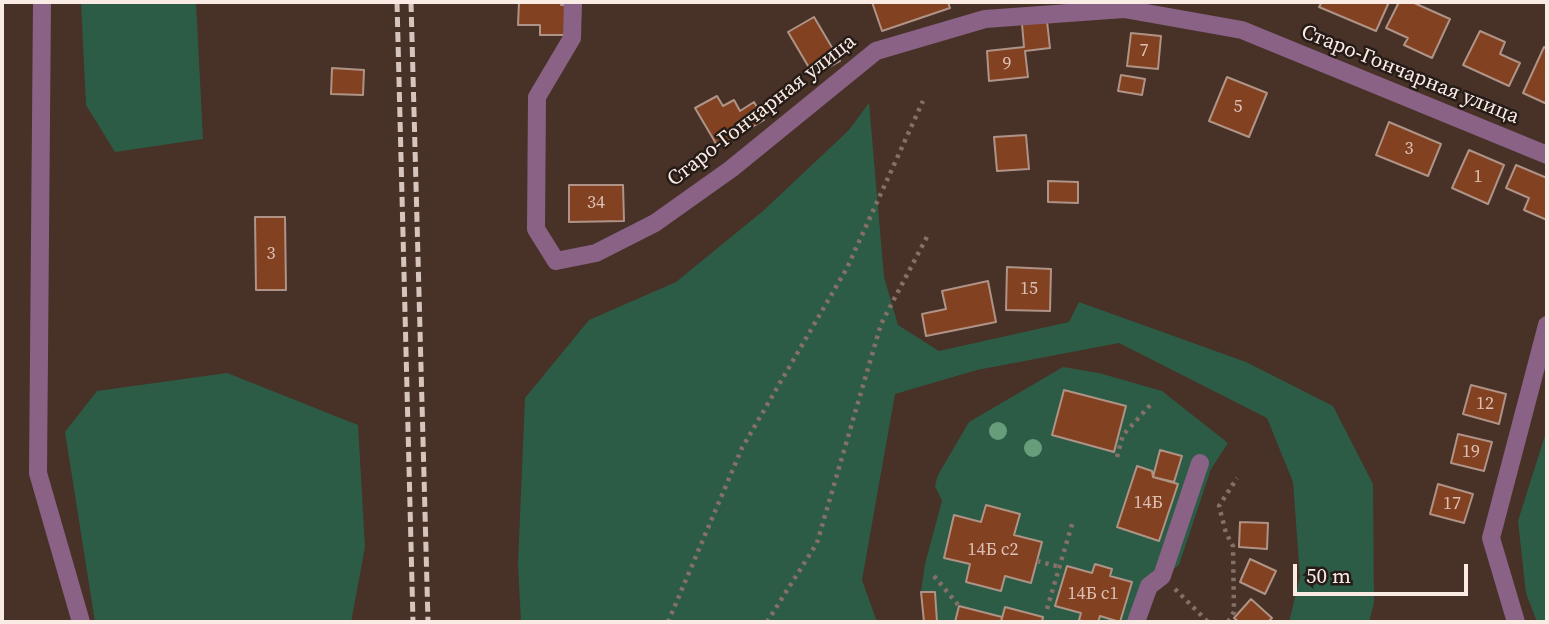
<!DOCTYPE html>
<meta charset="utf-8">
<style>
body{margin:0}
#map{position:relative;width:1549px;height:624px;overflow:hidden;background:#483126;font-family:"Source Serif 4",serif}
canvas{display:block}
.frame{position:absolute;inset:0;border:4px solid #fbebe5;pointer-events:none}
.scale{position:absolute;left:1293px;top:564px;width:175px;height:32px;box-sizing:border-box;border:4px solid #fbebe5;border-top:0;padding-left:9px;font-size:21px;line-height:24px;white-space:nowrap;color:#fbebe5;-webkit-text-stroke:5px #261c17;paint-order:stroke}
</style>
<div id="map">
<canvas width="1549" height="624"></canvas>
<div class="frame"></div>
<div class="scale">50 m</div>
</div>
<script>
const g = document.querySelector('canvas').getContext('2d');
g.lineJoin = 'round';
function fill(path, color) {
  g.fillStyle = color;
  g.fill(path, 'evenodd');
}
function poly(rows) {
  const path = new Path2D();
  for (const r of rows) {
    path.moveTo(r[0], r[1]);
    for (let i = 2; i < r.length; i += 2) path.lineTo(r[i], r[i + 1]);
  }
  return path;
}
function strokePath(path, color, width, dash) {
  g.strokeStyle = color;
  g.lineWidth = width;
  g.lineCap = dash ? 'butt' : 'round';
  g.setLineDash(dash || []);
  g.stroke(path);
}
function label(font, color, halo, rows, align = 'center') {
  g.font = font + ' "Source Serif 4",serif';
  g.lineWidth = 5;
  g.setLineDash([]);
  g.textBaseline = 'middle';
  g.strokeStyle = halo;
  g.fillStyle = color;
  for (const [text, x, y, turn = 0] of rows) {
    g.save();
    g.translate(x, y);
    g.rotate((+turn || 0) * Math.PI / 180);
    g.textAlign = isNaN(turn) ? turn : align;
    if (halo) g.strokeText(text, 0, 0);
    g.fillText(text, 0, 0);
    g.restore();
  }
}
const green = poly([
 [81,2,196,2,203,139,115,152,86,105],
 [869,103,884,277,898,325,939,351,1069,322,1079,302,1246,362,1333,406,1373,484,1374,603,1369,622,1289,622,1300,577,1293,482,1267,418,1119,343,977,370,895,394,862,580,877,622,521,622,518,564,525,398,589,320,676,282,763,211,849,130],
 [1063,367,1099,373,1162,391,1228,443,1211,469,1179,565,1154,584,1145,622,924,622,921,592,925,564,942,501,935,486,938,475,969,422],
 [227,373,358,425,365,547,351,622,95,622,65,432,97,391],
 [1547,429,1547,622,1537,622,1526,593,1518,521]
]);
const building = poly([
 [519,2,561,2,561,5,568,5,568,35,540,35,540,25,518,25,519,2],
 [872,2,948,2,950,8,882,31,872,2],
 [1322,2,1389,2,1376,31,1319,7,1322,2],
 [1399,2,1412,2,1450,19,1432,58,1404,45,1408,38,1386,28,1399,2],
 [814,17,840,61,814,76,788,32,814,17],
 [1047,21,1050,48,1025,51,1028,77,989,81,987,51,1024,47,1022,24,1047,21],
 [1480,31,1505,42,1500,54,1520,63,1509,86,1463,65,1480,31],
 [1131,33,1161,36,1158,69,1127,66,1131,33],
 [1544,47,1547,48,1547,104,1523,93,1544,47],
 [332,68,364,70,363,95,331,94,332,68],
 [1121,75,1145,79,1142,95,1118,91,1121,75],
 [1227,77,1267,93,1249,137,1209,121,1227,77],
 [717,96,723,106,734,100,740,111,754,102,764,120,718,147,695,108,717,96],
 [1389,122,1441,144,1428,176,1376,155,1389,122],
 [1026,135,1029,169,997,171,994,137,1026,135],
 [1469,150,1504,165,1488,204,1452,188,1469,150],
 [1516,165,1547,178,1547,220,1524,210,1529,198,1506,188,1516,165],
 [1048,181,1078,182,1078,203,1048,202,1048,181],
 [569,185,623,185,624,221,569,222,569,185],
 [255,217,285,217,286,290,256,290,255,217],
 [1007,267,1051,269,1050,311,1006,310,1007,267],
 [988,281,996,322,926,336,922,314,946,309,942,291,988,281],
 [1471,385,1506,394,1499,424,1463,414,1471,385],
 [1064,390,1126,406,1114,452,1052,435,1064,390],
 [1458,434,1492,442,1484,471,1451,463,1458,434],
 [1160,450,1182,456,1174,482,1153,477,1160,450],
 [1137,466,1152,471,1153,477,1178,484,1159,541,1117,527,1137,466],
 [1438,484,1473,494,1464,523,1430,514,1438,484],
 [986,505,1020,514,1014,535,1042,542,1031,583,1005,576,1001,591,966,582,970,564,944,558,954,515,981,522,986,505],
 [1240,522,1268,523,1267,549,1239,547,1240,522],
 [1250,559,1276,571,1265,594,1240,582,1250,559],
 [1095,564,1112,569,1110,576,1132,582,1120,622,1100,616,1098,622,1086,622,1079,620,1081,613,1055,606,1067,566,1092,573,1095,564],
 [921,592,935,592,937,622,924,622,921,592],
 [1251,599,1272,618,1268,622,1239,622,1234,618,1251,599],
 [959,606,1002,617,1001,622,955,622,959,606],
 [1005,607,1043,617,1042,622,1001,622,1005,607]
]);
const path = poly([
 [1117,457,1123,435,1153,402],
 [1037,561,1060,567],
 [934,576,959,606],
 [1175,589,1208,622],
 [1047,609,1073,521],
 [668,622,742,448,847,268,923,101],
 [767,622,817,543,881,324,929,233],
 [1228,622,1234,612,1233,546,1226,533,1219,506,1237,478]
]);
const minor = poly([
 [42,2,38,473,81,622],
 [573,2,572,38,537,97,536,229,556,261,596,253,655,223,731,169,876,51,985,19,1124,9,1242,30,1547,155],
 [1136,622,1149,586,1162,576,1200,463],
 [1516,622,1491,538,1547,325]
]);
const rail = poly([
 [397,2,413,622],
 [411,2,428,622]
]);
const trees = [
 [998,431],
 [1033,448]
];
const numberNames = [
 ["7",1144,51],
 ["9",1007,64],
 ["5",1238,107],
 ["3",1409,149],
 ["1",1478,177],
 ["34",596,203],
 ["3",271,254],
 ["15",1029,289],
 ["12",1485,404],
 ["19",1471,452],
 ["14Б",1148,503],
 ["17",1452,504],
 ["14Б с2",993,550],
 ["14Б с1",1093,594]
];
const streetNames = [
 ["Старо-Гончарная улица",1410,75,22],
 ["Старо-Гончарная улица",762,111,-38]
];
fill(green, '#2c5c46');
fill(building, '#824121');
strokePath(building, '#af9386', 2);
strokePath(path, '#857067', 4.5, [3.5, 5]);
strokePath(minor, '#896286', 18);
strokePath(rail, '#d6c4bd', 5, [10, 5]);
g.fillStyle = '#689d7b';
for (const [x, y] of trees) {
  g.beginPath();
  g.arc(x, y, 9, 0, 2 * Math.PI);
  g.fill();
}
label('18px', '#ddc0b4', null, numberNames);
label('21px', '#fbebe5', '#261c17', streetNames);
</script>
